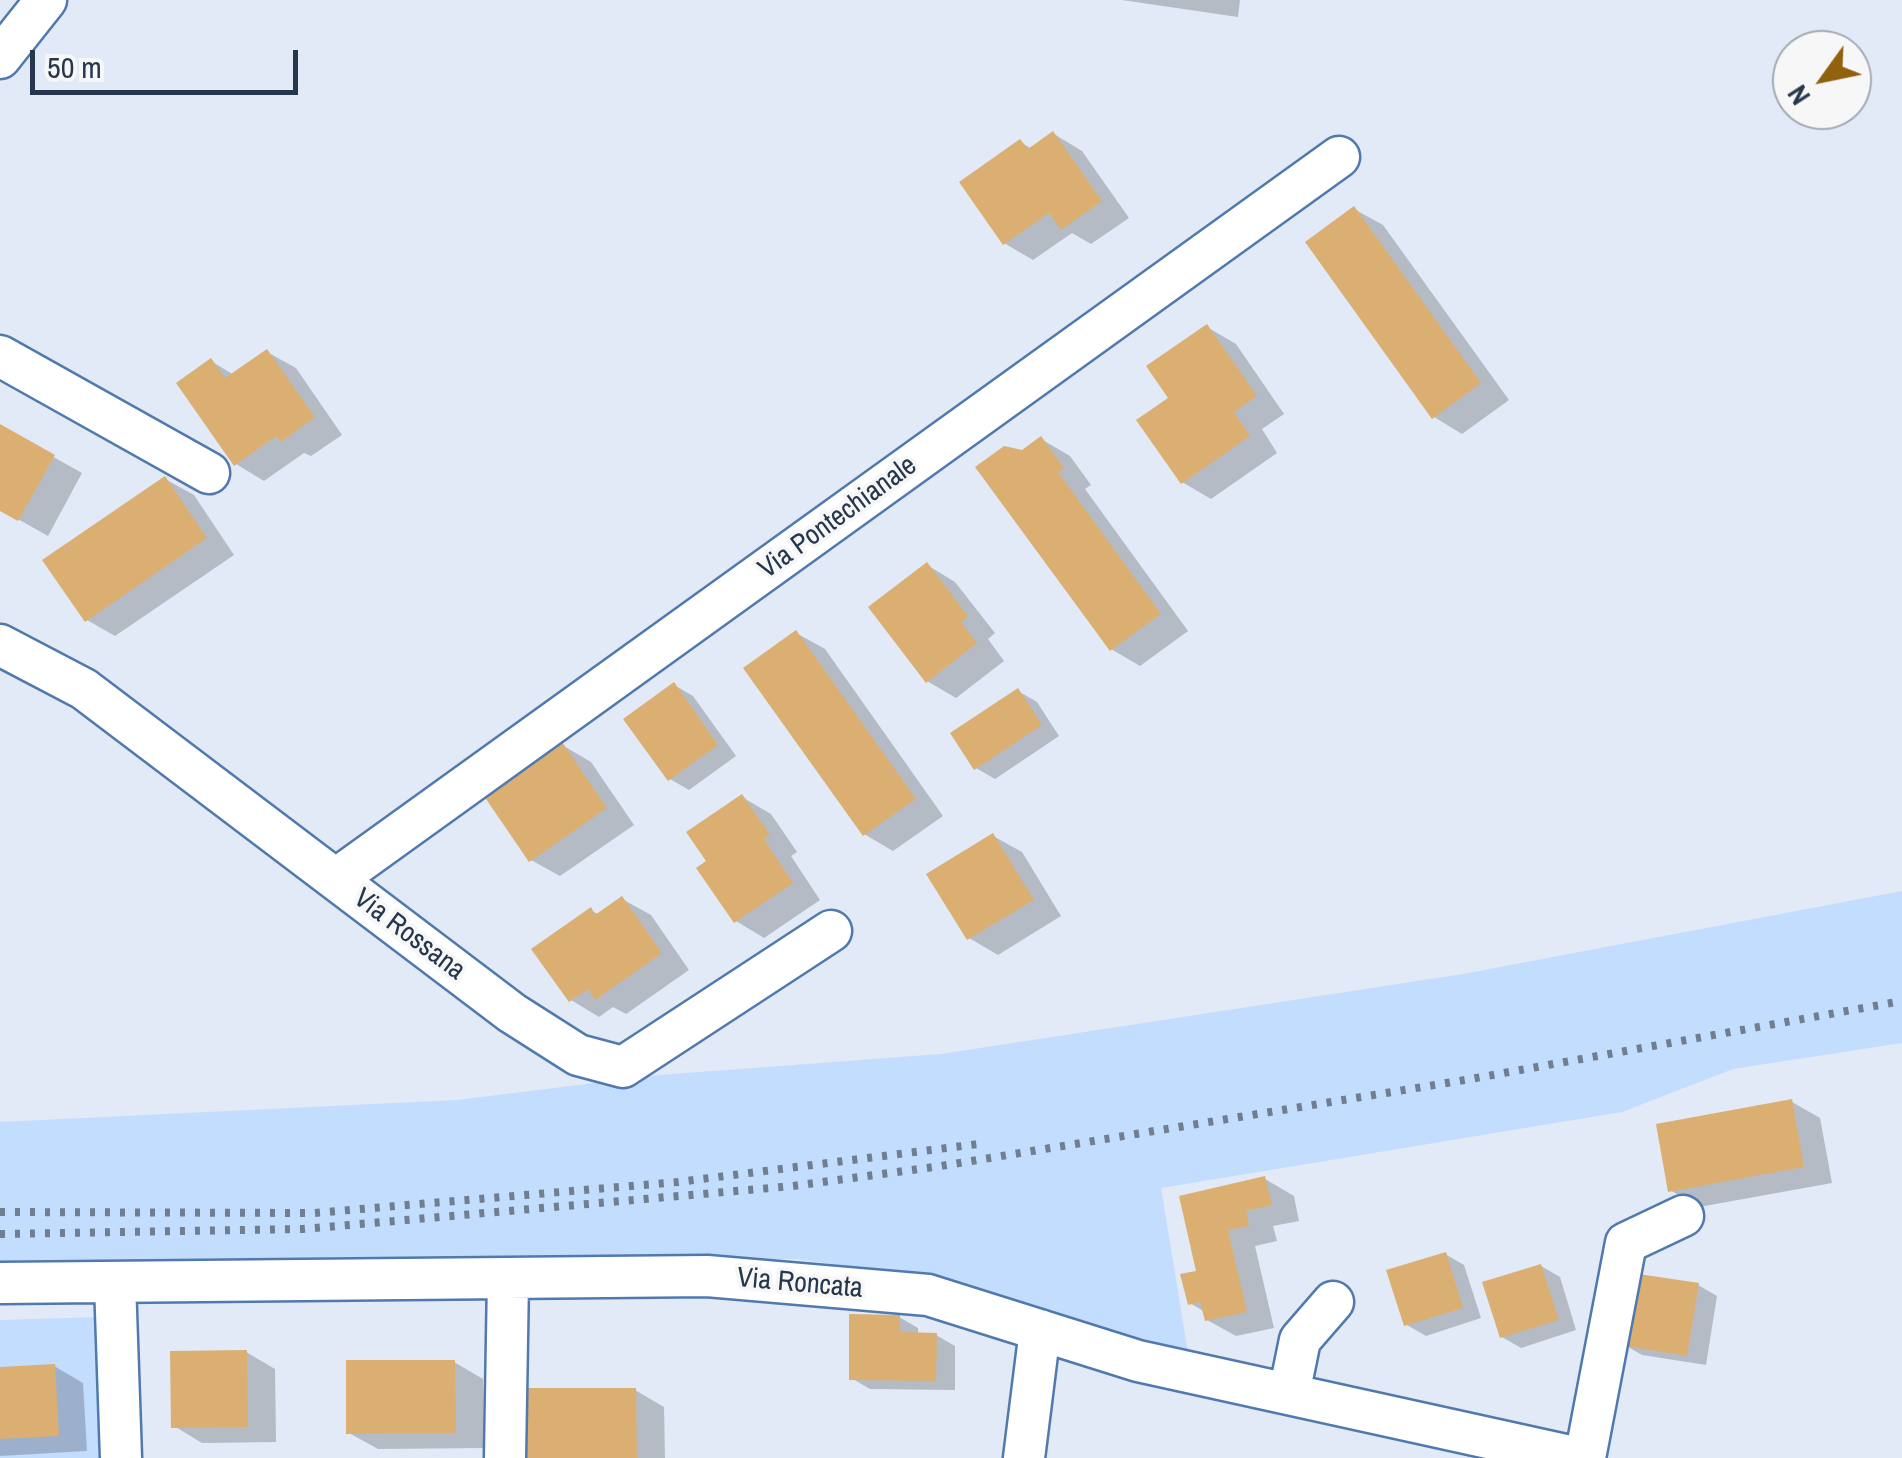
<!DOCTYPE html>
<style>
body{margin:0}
#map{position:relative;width:1902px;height:1458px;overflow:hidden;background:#e1eaf6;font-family:"Archivo Narrow",sans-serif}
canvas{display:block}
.north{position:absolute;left:1772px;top:30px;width:100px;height:100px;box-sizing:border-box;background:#f7f7f7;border:2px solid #a3aab3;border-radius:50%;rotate:237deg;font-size:28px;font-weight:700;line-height:40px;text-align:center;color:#25364d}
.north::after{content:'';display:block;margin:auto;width:35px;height:45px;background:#90620d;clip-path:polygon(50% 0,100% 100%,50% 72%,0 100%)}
.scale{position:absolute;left:30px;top:50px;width:268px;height:45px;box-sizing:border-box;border:5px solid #25364d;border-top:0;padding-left:12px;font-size:30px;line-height:35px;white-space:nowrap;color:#25364d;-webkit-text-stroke:8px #f7f7f7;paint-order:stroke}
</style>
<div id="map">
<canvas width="1902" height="1458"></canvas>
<div class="north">N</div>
<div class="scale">50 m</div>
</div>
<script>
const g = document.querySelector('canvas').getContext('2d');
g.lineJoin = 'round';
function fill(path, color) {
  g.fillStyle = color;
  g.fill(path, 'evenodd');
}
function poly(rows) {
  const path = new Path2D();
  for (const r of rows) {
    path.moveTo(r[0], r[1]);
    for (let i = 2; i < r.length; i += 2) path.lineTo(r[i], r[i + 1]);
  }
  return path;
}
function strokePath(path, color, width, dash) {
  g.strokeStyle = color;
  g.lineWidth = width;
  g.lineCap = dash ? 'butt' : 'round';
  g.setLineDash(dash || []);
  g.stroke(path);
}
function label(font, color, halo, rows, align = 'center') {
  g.font = font + ' "Archivo Narrow",sans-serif';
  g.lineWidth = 8;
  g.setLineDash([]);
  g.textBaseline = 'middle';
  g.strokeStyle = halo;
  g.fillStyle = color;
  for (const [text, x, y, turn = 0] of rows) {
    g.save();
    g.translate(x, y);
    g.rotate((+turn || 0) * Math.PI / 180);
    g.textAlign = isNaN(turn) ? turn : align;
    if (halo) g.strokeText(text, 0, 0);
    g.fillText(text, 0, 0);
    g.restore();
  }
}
const green = poly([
 [1902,891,1902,1043,1733,1069,1622,1112,1161,1188,1188,1353,944,1279,795,1259,0,1261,0,1122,457,1100,659,1075,941,1054,1463,974],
 [100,1317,105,1458,0,1458,0,1320]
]);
const shadow = poly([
 [1122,0,1240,0,1238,17],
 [1054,134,1082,151,1129,218,1091,244,1072,233,1033,260,1004,243,1020,142,1032,149],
 [1354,209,1383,225,1509,400,1462,434,1434,417],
 [1207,327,1236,344,1284,414,1262,429,1277,453,1211,499,1182,482,1171,399],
 [267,352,296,368,342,435,311,456,304,453,264,481,236,464,211,361,234,375],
 [0,427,82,473,48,536,0,509],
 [1041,439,1070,456,1091,485,1085,489,1188,631,1140,666,1111,649,1023,453],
 [165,479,194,495,234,555,115,636,87,620],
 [927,565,955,582,995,633,988,639,1004,661,956,698,927,681],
 [796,633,825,649,943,816,893,851,864,834],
 [674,685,693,696,736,756,689,790,670,779],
 [1018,691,1037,702,1059,736,995,779,976,768],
 [562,745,591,762,634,825,560,876,531,860],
 [742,797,771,814,797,852,791,856,820,900,764,938,736,921,710,862],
 [993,836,1022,852,1061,916,998,955,969,938],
 [622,899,651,915,689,970,626,1014,613,1007,599,1017,571,1000,591,910,599,915],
 [1792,1102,1820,1118,1832,1183,1699,1207,1670,1190],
 [1265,1179,1294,1196,1299,1221,1273,1226,1277,1241,1255,1246,1274,1328,1236,1336,1207,1320,1205,1312,1190,1303,1199,1273,1182,1198],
 [1445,1254,1464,1265,1481,1318,1426,1336,1407,1325],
 [1541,1266,1560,1277,1576,1330,1521,1348,1502,1337],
 [1698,1285,1717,1296,1706,1365,1642,1355,1623,1344],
 [899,1317,918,1328,918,1335,936,1335,955,1346,955,1390,870,1389,851,1378],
 [246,1352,275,1369,276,1442,202,1443,174,1426],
 [454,1362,483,1379,484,1448,378,1449,349,1433],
 [54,1366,83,1383,87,1451,0,1456,0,1370],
 [635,1390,664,1407,665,1458,527,1458]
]);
const building = poly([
 [1053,131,1102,201,1061,230,1049,213,1003,245,959,182,1020,139,1028,149],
 [1354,206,1481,383,1432,419,1305,242],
 [1207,324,1257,396,1234,412,1250,436,1181,484,1136,420,1168,398,1146,366],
 [267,349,315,417,281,442,276,436,234,466,176,383,211,358,225,378],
 [0,424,55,455,18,521,0,511],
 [1041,436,1064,468,1058,472,1161,614,1110,651,975,467,1004,446,1022,450],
 [165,476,207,538,85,622,42,560],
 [927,562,968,616,961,622,977,643,926,683,868,607],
 [796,630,916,799,863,836,743,668],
 [674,682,718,745,668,781,623,719],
 [1018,688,1042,725,974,770,950,733],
 [562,742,607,808,529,862,484,796],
 [742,794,770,835,764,839,793,883,734,923,696,868,706,861,686,832],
 [993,833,1034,900,967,940,926,874],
 [622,896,662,953,595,1000,588,989,569,1002,531,949,591,907,595,915],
 [1792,1099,1804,1167,1668,1192,1656,1124],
 [1265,1176,1272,1205,1246,1211,1249,1226,1228,1230,1247,1312,1205,1321,1200,1302,1188,1305,1180,1274,1196,1271,1179,1196],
 [1446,1252,1463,1308,1404,1326,1386,1270],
 [1541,1264,1559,1320,1500,1338,1482,1282],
 [1632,1273,1699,1283,1687,1356,1620,1345],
 [849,1314,900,1315,900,1332,937,1333,936,1381,849,1380],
 [247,1350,248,1427,171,1428,170,1351],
 [346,1360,455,1360,456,1433,346,1434],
 [55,1364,59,1436,0,1439,0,1367],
 [524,1388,636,1388,637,1458,524,1458]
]);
const minor = poly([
 [0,58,46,0],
 [0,356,209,473],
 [0,645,84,689,512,1013,578,1055,623,1067,831,931],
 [336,879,1339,157],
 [115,1282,121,1458],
 [0,1283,707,1276,928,1295,1138,1361,1579,1458],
 [1289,1394,1300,1340,1333,1302],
 [505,1458,508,1279],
 [1024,1458,1040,1330],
 [1585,1458,1626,1243,1683,1216]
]);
const rail = poly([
 [0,1212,314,1213,678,1182,986,1143],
 [0,1234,303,1229,793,1186,941,1166,1465,1080,1902,1001]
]);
const streetNames = [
 ["Via Pontechianale",838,518,-36],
 ["Via Rossana",409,935,37],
 ["Via Roncata",800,1284,5]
];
fill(green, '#c3ddff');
fill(shadow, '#0003');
fill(building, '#daaf71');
strokePath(minor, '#5079ae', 45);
strokePath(minor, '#fff', 40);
strokePath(rail, '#707e90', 8, [5, 10]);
label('28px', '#25364d', '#f7f7f7', streetNames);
</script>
